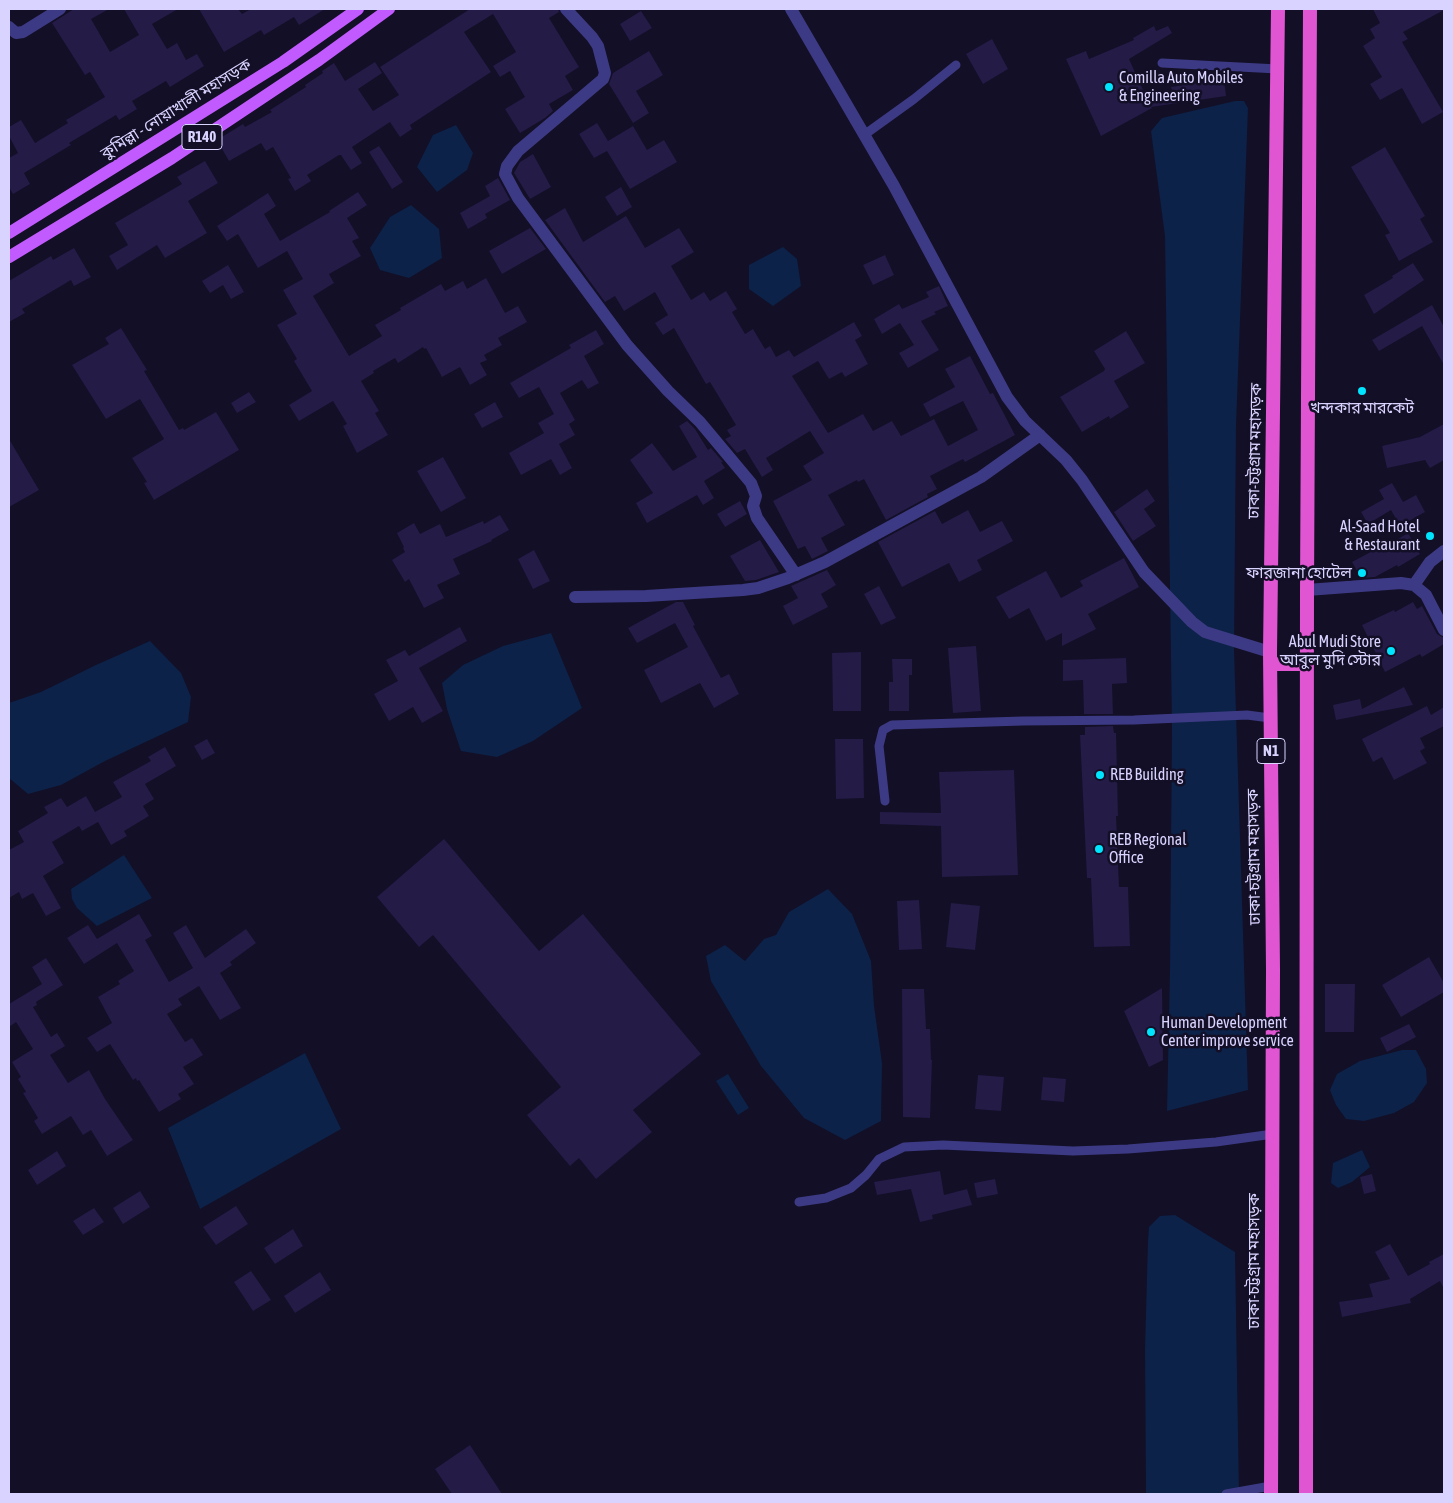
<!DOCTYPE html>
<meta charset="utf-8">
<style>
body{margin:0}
#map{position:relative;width:1453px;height:1503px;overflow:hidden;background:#130f26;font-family:"Asap Condensed",sans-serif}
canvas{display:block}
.frame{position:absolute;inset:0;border:10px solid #d9d4ff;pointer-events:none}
</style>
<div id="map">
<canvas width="1453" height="1503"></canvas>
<div class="frame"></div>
</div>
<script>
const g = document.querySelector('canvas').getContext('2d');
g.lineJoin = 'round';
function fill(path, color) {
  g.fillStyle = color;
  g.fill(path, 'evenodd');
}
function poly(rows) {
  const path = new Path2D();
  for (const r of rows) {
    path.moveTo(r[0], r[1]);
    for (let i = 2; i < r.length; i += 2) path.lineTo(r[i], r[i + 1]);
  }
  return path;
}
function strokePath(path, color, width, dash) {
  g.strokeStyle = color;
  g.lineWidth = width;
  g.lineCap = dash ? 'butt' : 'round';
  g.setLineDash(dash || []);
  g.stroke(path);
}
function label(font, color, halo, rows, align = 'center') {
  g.font = font + ' "Asap Condensed","Noto Sans Bengali",sans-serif';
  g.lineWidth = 5;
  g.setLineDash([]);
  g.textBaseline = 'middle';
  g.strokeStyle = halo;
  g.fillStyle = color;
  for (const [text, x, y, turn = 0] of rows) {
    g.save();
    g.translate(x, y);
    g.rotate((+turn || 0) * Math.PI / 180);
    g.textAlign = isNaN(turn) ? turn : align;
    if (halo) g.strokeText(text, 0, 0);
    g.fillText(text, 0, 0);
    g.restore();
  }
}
const water = poly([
 [1235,101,1244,101,1248,108,1236,426,1234,649,1248,1090,1167,1111,1170,970,1172,728,1165,236,1151,131,1162,118],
 [456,125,473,153,467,170,437,192,417,167,433,135],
 [411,205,439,229,442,258,409,278,380,270,370,248,390,217],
 [783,247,797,259,801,286,773,306,749,289,749,265],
 [551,633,582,708,533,741,497,757,461,751,447,709,442,683,463,665,503,646],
 [150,641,181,673,191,697,188,722,105,761,61,785,28,794,9,778,9,703,41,692,96,665],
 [124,855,152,898,97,926,77,908,72,899,71,889],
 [828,889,852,914,871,961,874,1006,882,1063,881,1121,845,1140,804,1118,761,1066,711,981,706,956,725,945,745,961,764,939,776,935,789,912],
 [1402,1050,1416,1050,1426,1069,1427,1083,1414,1102,1394,1113,1364,1121,1346,1119,1336,1105,1330,1090,1337,1074,1360,1061],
 [305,1053,341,1129,200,1209,168,1128],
 [728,1074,749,1108,738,1115,716,1081],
 [1362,1150,1370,1167,1352,1182,1338,1188,1331,1183,1333,1163],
 [1175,1215,1235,1252,1239,1494,1146,1494,1145,1349,1148,1241,1149,1227,1160,1216]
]);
const building = poly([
 [74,9,109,9,91,19,110,52,139,35,124,9,178,9,152,24,167,49,177,43,186,60,197,54,204,66,170,87,166,81,132,101,137,109,119,120,116,115,69,143,71,145,24,173,30,184,13,194,9,187,9,158,18,153,9,136,9,127,21,120,35,143,68,123,66,120,105,97,90,72,85,75,52,23],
 [199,9,238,9,242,14,251,9,325,9,299,25,294,17,264,35,261,30,224,52],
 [470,9,558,9,559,12,549,18,579,67,565,76,573,90,549,104,553,111,545,118,520,133,505,109,525,97,510,71,500,77,493,66,516,52,493,14,464,32,491,72,410,125,412,129,400,137,390,122,352,147,362,163,351,170,341,155,339,155,307,175,311,181,295,191,288,179,291,178,273,147,266,151,261,143,229,161,217,140,243,124,245,127,272,112,270,110,306,87,305,85,323,73,322,71,334,63,345,81,375,62,382,73,358,89,373,111,399,95,380,67],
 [1373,9,1444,9,1444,10,1403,32,1408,39,1402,42,1443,112,1422,124,1402,88,1380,100,1370,84,1382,77,1363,46,1375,38,1370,29,1380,23],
 [641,11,652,28,630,41,620,24],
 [1154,26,1156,31,1168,26,1172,33,1129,59,1149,103,1172,90,1171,87,1224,79,1226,96,1151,107,1152,108,1101,136,1066,59,1086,51,1089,59,1134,40,1133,38],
 [992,39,1008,69,983,84,966,54],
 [649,51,663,75,636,91,649,113,633,123,609,84,613,73],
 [597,123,608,141,633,126,647,150,664,140,677,162,630,189,607,151,594,158,579,134],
 [379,146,403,182,392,189,369,152],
 [1385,147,1425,216,1420,219,1433,242,1399,261,1385,235,1390,233,1351,167],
 [533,154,551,187,530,199,514,173,520,162],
 [205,161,218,183,188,201,207,233,165,258,157,245,117,270,109,256,128,245,115,223,182,184,177,177],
 [498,178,510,200,485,214,487,218,468,229,460,213,490,196,485,186],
 [621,187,632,207,617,216,605,197],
 [358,192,367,205,347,218,359,238,352,241,361,256,329,274,334,283,313,296,349,356,382,336,375,325,401,310,400,308,441,284,445,291,463,281,467,289,486,278,505,313,518,306,527,322,498,338,502,345,484,355,487,360,480,363,487,375,470,385,460,367,442,377,426,348,424,349,423,347,398,363,395,358,373,371,374,373,361,381,379,411,375,413,388,435,357,453,343,426,347,424,333,401,299,421,289,405,312,391,294,361,297,359,277,325,297,314,283,290,303,279,287,251,258,268,238,234,227,241,217,226,268,193,276,206,264,214,280,241,330,212,329,211],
 [565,208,583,242,626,216,645,248,679,228,694,252,671,266,691,300,704,292,710,301,726,291,737,309,732,312,745,334,753,329,765,349,770,346,776,357,789,350,794,357,854,322,862,336,855,340,868,364,845,377,842,372,829,379,818,361,792,376,828,433,863,414,873,431,892,421,901,436,934,419,948,446,978,430,963,401,930,417,923,404,955,387,945,369,970,356,990,394,993,393,1015,435,965,462,963,459,930,476,937,489,927,494,928,497,886,520,864,479,858,482,857,480,828,495,845,525,821,538,828,551,812,559,805,546,798,549,773,501,812,480,803,466,824,453,810,431,766,458,773,470,762,477,745,449,737,453,725,439,731,436,727,430,736,425,710,382,706,384,674,328,663,335,655,323,668,315,655,292,624,311,615,296,605,302,545,220],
 [530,228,546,249,502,274,489,251],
 [74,248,91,277,74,286,71,280,22,309,25,313,9,322,9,281,51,256,53,260],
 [885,255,894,275,873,285,863,265],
 [1413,263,1424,280,1374,314,1364,295,1393,278,1392,276],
 [228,265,244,292,231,299,223,285,210,293,202,281],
 [939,286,948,306,934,312,936,314,921,321,939,350,908,368,899,353,914,345,900,323,882,334,874,319,899,304,902,309,929,297,926,292],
 [1432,305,1444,327,1444,365,1422,326,1379,351,1372,340],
 [121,328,147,370,144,371,179,430,183,428,184,430,216,412,239,450,154,500,144,483,147,482,132,458,164,439,140,399,106,419,72,365,109,344,105,338],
 [596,330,604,344,584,356,599,383,588,389,582,380,560,393,575,420,569,424,575,435,559,444,572,468,560,475,551,459,521,475,509,453,544,433,538,423,554,414,539,387,519,398,510,383,571,348,569,345],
 [1126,331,1145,363,1114,381,1129,407,1110,419,1109,416,1082,432,1060,397,1104,371,1105,369,1094,351],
 [249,392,256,402,237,413,231,403],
 [495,402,503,417,482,428,474,414],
 [687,421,695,429,708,450,711,448,723,462,721,462,725,468,704,481,714,498,703,505,697,495,647,523,636,503,653,493,630,460,652,443,673,471,697,457,679,426],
 [1444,424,1444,460,1430,468,1425,460,1387,468,1382,446,1420,437],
 [9,439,39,490,9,507],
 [443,457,466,498,441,512,417,471],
 [1392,483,1403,502,1416,495,1425,512,1400,526,1391,510,1368,524,1361,512,1384,499,1379,490],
 [1147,489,1155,501,1144,509,1156,526,1133,541,1114,512],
 [740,501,747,514,725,527,717,514],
 [968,510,980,532,1002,521,1013,541,977,560,982,570,959,582,949,563,902,587,878,542,935,511,942,524],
 [500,515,509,530,491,540,492,541,453,559,460,574,437,585,444,598,424,608,409,579,405,582,392,560,405,552,403,548,404,547,397,533,414,523,420,534,440,524,446,537,483,521,484,524],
 [1408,533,1420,554,1398,567,1397,565,1375,577,1361,578,1352,562,1382,546,1383,548],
 [760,540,779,572,756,580,745,581,730,556],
 [534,550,550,581,533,589,518,559],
 [1124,558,1139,587,1088,614,1096,629,1062,646,1062,633,1046,641,1029,608,1009,619,996,597,1046,571,1061,598,1083,586,1080,581],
 [827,570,836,585,821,594,828,607,793,625,783,606,798,598,791,586],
 [879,586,896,618,881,625,864,594],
 [676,602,683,602,695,625,693,626,721,678,729,674,739,694,714,708,700,683,661,703,644,670,688,647,675,623,637,643,628,628],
 [1413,602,1417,609,1422,606,1437,634,1444,638,1444,644,1422,657,1420,654,1385,672,1362,625,1394,610,1395,612],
 [460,627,467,641,419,668,443,711,422,723,413,707,389,721,374,694,398,681,386,660,405,650,409,656],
 [976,646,981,711,953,713,948,648],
 [861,652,861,711,833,711,832,653],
 [1126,658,1127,683,1112,684,1113,714,1084,714,1083,680,1063,681,1063,660],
 [892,659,912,659,912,675,909,675,909,711,889,711,889,682,893,682],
 [1404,687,1413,705,1336,720,1333,705,1360,699,1362,709],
 [1427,706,1431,715,1444,707,1444,726,1420,738,1425,748,1420,751,1427,763,1394,780,1382,757,1373,762,1362,739],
 [1113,726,1114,733,1116,733,1118,816,1116,816,1119,887,1128,887,1130,946,1094,947,1091,878,1087,878,1080,735,1085,735,1085,727],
 [207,739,215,753,202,760,194,746],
 [835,739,863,739,864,798,836,799],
 [165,747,176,766,145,784,154,799,143,806,149,816,124,831,127,836,111,845,98,822,82,831,79,826,52,842,64,863,43,876,61,908,46,916,33,893,22,899,19,892,9,898,9,850,24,842,18,831,48,813,44,807,61,798,67,807,86,796,95,812,122,797,113,782,151,761,148,757],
 [1014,770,1018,875,942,877,941,826,880,824,880,812,941,813,939,772],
 [444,839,539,951,583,914,701,1054,633,1110,652,1132,596,1179,579,1158,570,1166,527,1115,561,1087,433,935,419,947,377,897],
 [919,900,922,949,899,950,897,901],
 [951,903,980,906,975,950,946,947],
 [139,914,152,936,145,940,169,982,193,968,173,933,186,925,205,958,246,929,256,943,230,962,232,965,220,973,241,1008,220,1020,199,986,178,999,182,1005,167,1014,185,1042,192,1038,203,1055,183,1067,194,1084,178,1094,181,1099,159,1112,139,1080,137,1081,136,1078,133,1080,110,1044,97,1052,87,1038,112,1023,98,997,120,984,118,981,134,971,117,943,84,964,67,938,88,925,97,939],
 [1429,957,1444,983,1444,992,1401,1017,1382,985],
 [46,958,63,985,36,1002,37,1005,33,1007,51,1037,57,1033,65,1046,50,1055,68,1083,89,1070,105,1099,133,1140,107,1156,91,1130,83,1135,71,1116,42,1134,34,1121,38,1118,23,1093,26,1092,18,1079,21,1077,12,1062,33,1049,16,1022,9,1027,9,1004,42,984,32,967],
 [1325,984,1355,984,1354,1032,1325,1032],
 [1162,988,1163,1060,1149,1067,1124,1011],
 [902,989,924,989,926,1029,930,1029,931,1060,932,1060,930,1118,903,1117],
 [1409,1024,1416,1037,1387,1052,1380,1038],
 [978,1075,1004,1077,1001,1111,975,1109],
 [1043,1077,1066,1079,1064,1102,1041,1100],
 [57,1151,66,1166,37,1185,28,1170],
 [940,1171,944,1195,967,1189,972,1205,932,1215,933,1219,920,1222,911,1189,877,1195,874,1182],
 [1372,1174,1376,1191,1364,1194,1360,1177],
 [995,1179,998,1194,977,1198,974,1183],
 [140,1191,150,1207,123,1224,113,1208],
 [236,1206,248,1224,216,1245,203,1227],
 [94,1208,104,1222,83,1235,73,1221],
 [293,1229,303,1246,275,1264,264,1248],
 [1390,1244,1408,1276,1430,1264,1429,1262,1444,1254,1444,1289,1440,1281,1410,1299,1411,1303,1342,1317,1339,1302,1373,1297,1369,1284,1390,1279,1375,1252],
 [251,1271,271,1300,253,1311,234,1282],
 [320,1272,331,1290,295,1313,284,1296],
 [470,1445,502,1494,452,1494,435,1469]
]);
const service = poly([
 [1162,63,1278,69],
 [864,135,914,99,956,65],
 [885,801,879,746,883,730,892,725,1023,721,1134,720,1247,715,1270,718],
 [799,1202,826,1198,851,1188,866,1175,879,1159,904,1147,943,1145,1073,1151,1128,1149,1216,1142,1273,1134],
 [1226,1494,1271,1486]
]);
const minor = poly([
 [566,9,592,37,598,46,605,73,603,79,518,151,507,166,505,174,518,198,627,345,668,391,700,422,751,483,756,496,753,506,757,518,796,575],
 [791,9,894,186,1007,397,1025,421,1066,460,1082,480,1144,572,1192,622,1205,632,1270,652],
 [9,27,16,33,23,32,60,9],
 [1414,585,1430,562,1444,551],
 [1307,590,1401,583,1414,585,1426,595,1444,630],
 [575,597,646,596,743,590,758,588,788,578,825,562,981,477,1040,435]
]);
const primary = poly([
 [9,233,283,62,358,9],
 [9,257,172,158,319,60,389,9]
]);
const trunk = poly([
 [1270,664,1306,664],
 [1271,1494,1273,970,1270,652,1278,9],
 [1306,1494,1307,590,1310,9]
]);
const markers = [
 [1109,87,5,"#00e5ff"],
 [1362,391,5,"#00e5ff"],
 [1430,536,5,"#00e5ff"],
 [1362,573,5,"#00e5ff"],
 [1391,651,5,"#00e5ff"],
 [1100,775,5,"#00e5ff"],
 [1099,849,5,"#00e5ff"],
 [1151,1032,5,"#00e5ff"]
];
const shields = [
 [202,137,40],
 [1271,751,28]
];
const shieldNames = [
 ["R140",202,137],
 ["N1",1271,751]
];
const poiNames = [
 ["Comilla Auto Mobiles",1119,78],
 ["& Engineering",1119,96],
 ["খন্দকার মারকেট",1362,408,"center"],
 ["Al-Saad Hotel",1420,527,"right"],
 ["& Restaurant",1420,545,"right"],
 ["ফারজানা হোটেল",1352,573,"right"],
 ["Abul Mudi Store",1381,642,"right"],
 ["আবুল মুদি স্টোর",1381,660,"right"],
 ["REB Building",1110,775],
 ["REB Regional",1109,840],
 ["Office",1109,858],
 ["Human Development",1161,1023],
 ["Center improve service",1161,1041]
];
const streetNames = [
 ["কুমিল্লা - নোয়াখালী মহাসড়ক",176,109,-32],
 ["ঢাকা-চট্টগ্রাম মহাসড়ক",1255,451,-89],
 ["ঢাকা-চট্টগ্রাম মহাসড়ক",1254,857,-91],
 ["ঢাকা-চট্টগ্রাম মহাসড়ক",1254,1261,-90]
];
fill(water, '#0c2248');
fill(building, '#241b47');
strokePath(service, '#3d3a85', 9);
strokePath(minor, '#3d3a85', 12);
strokePath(primary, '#c25bff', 12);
strokePath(trunk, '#e055d1', 14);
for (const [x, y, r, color] of markers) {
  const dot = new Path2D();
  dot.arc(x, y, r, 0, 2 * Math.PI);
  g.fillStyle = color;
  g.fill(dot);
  strokePath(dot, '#130f26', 2);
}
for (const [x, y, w] of shields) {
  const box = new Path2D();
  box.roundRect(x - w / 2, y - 12.5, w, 25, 4);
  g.fillStyle = '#130f26';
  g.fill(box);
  strokePath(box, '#d9d4ff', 1);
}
label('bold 15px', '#d9d4ff', null, shieldNames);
label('16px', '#d9d4ff', '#130f26', poiNames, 'left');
label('16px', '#d9d4ff', '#130f26', streetNames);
</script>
